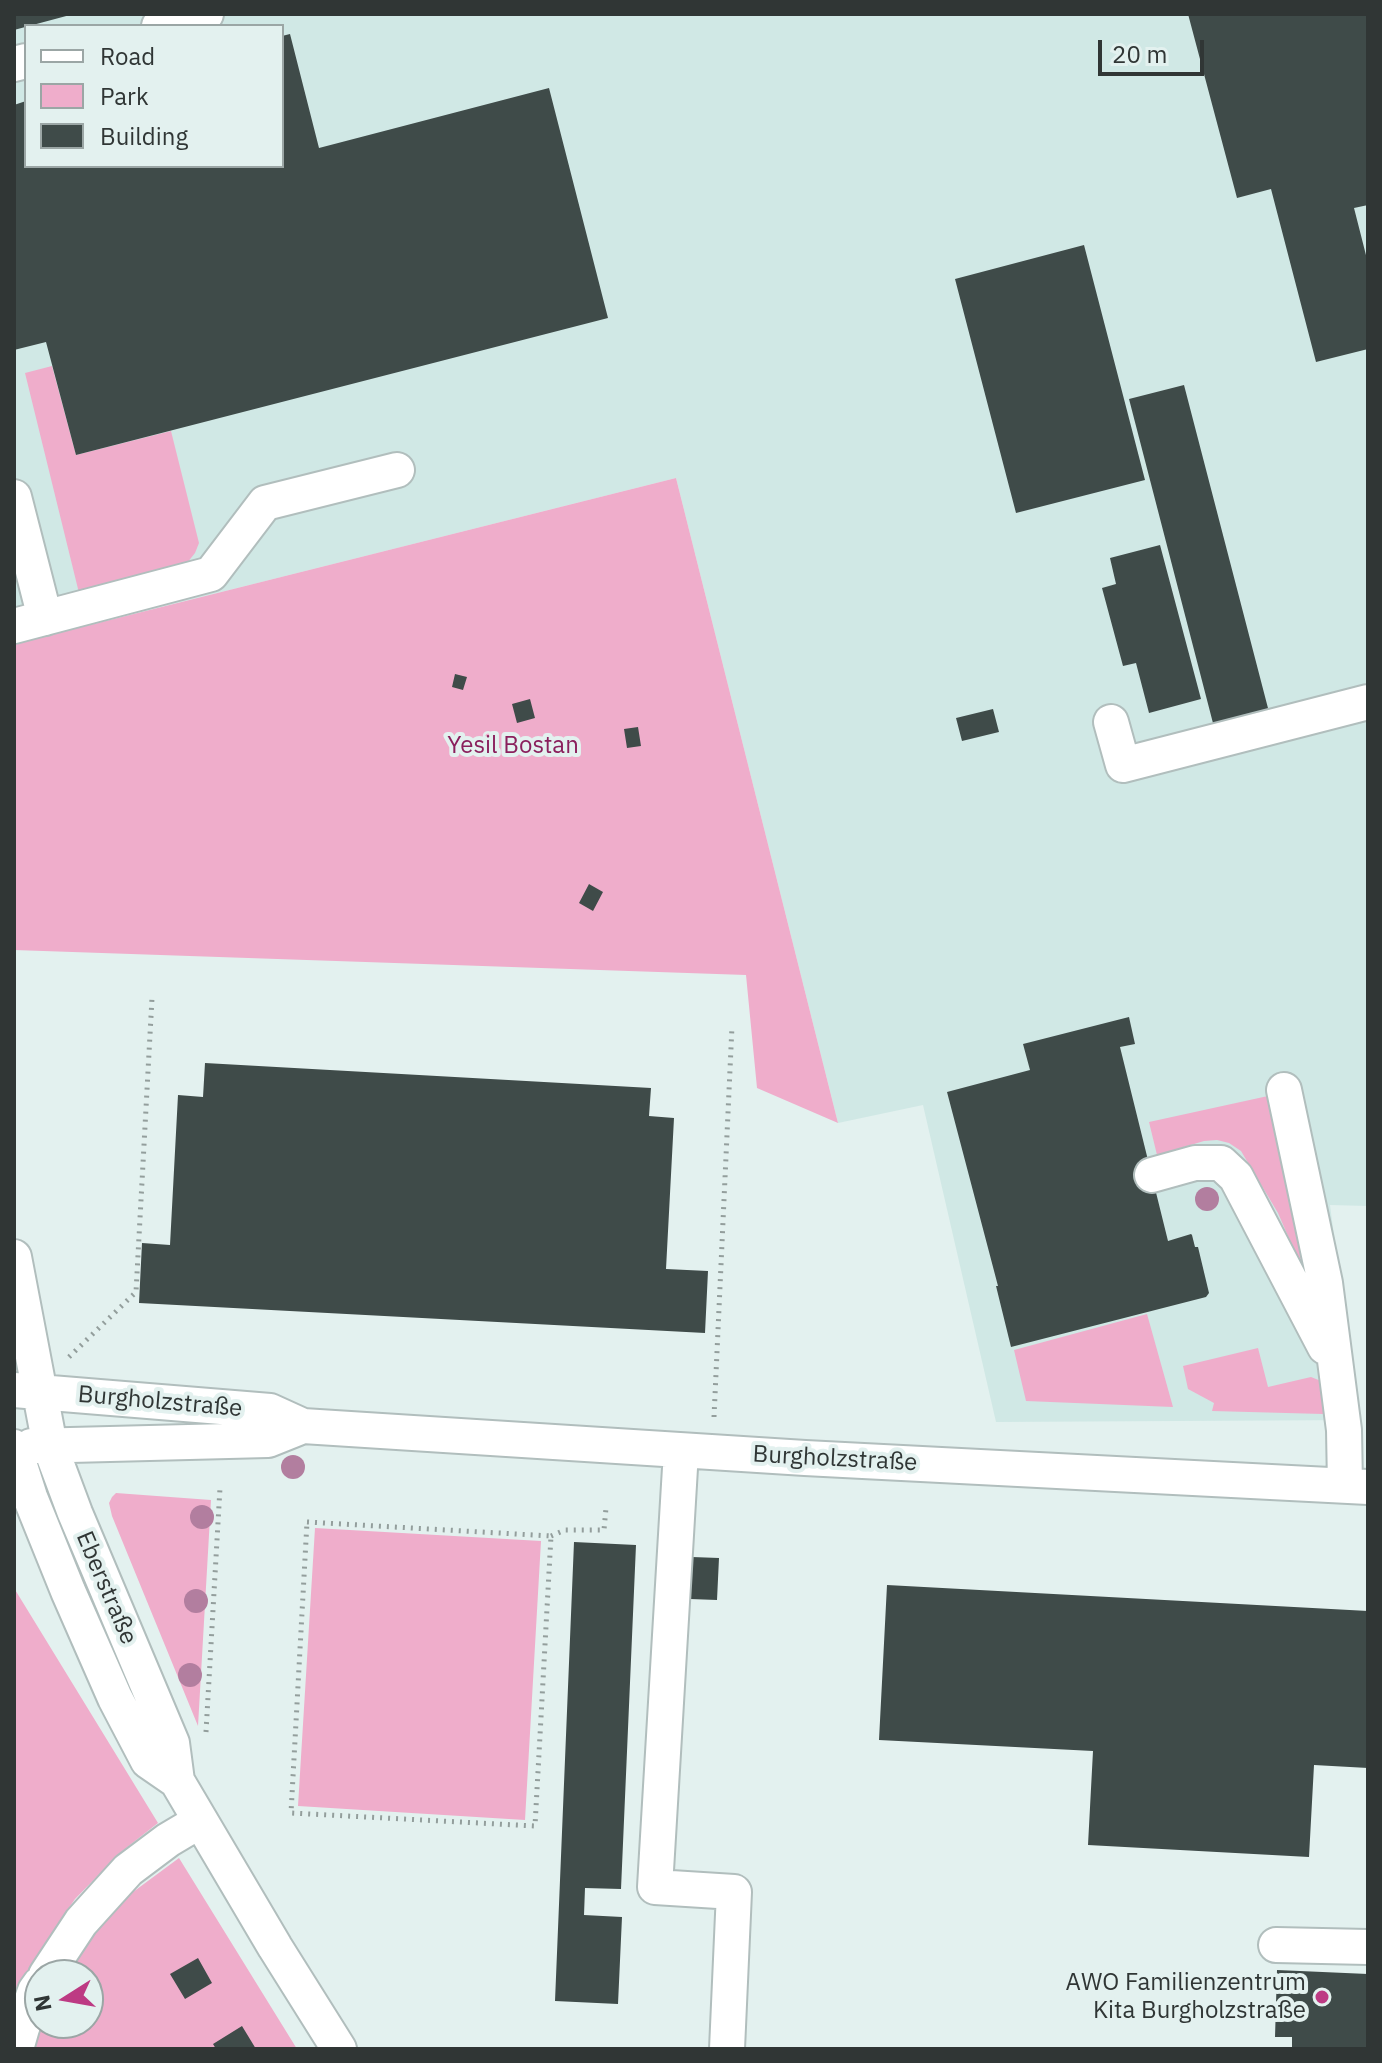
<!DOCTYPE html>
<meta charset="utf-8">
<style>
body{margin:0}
#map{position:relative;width:1382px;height:2063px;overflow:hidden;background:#e3f1ef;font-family:"IBM Plex Sans",sans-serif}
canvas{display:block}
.frame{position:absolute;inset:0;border:16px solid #303635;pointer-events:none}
.legend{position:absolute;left:24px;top:24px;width:260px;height:144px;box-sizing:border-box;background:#e3f1ef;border:2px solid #9ba6a5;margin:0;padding:10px 14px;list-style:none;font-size:24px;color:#303635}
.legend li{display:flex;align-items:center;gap:16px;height:40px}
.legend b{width:40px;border:2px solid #9ba6a5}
.north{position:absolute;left:24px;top:1959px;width:80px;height:80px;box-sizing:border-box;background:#e3f1ef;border:2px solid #9ba6a5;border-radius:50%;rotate:259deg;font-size:22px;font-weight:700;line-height:32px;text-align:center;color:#303635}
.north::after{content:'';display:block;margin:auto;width:28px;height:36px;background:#bd3a83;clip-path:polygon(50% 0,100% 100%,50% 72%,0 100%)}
.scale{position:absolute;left:1098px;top:40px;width:106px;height:36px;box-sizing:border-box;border:4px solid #303635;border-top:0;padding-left:10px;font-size:24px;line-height:28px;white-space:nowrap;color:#303635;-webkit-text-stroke:6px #e3f1ef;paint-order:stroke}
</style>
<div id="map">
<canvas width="1382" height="2063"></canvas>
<div class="frame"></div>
<ul class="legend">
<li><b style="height:10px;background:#fff"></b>Road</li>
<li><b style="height:22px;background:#efadcb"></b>Park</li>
<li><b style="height:22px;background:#3f4b49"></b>Building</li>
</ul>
<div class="north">N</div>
<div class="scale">20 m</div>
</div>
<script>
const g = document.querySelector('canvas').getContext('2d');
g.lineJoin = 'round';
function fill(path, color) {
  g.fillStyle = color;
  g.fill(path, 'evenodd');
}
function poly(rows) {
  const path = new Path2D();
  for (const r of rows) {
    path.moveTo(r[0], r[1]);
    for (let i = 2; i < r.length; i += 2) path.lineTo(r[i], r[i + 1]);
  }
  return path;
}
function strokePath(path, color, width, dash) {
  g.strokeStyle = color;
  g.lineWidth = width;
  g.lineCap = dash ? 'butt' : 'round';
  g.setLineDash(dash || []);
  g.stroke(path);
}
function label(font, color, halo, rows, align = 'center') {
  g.font = font + ' "IBM Plex Sans",sans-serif';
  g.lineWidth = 8;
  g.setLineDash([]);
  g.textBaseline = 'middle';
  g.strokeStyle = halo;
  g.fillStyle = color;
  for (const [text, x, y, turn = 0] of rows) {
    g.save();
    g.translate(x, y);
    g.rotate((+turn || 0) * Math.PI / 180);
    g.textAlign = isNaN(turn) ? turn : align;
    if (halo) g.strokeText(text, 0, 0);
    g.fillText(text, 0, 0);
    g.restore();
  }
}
const built = poly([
 [14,14,1368,14,1368,1206,1330,1205,1358,1420,996,1422,923,1105,838,1123,676,478,14,644],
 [26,26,282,26,282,166,26,166]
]);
const green = poly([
 [52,366,76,455,171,431,199,543,195,553,187,563,79,593,25,373],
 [676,478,838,1123,757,1088,746,975,14,950,14,644],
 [1268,1096,1304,1260,1297,1257,1278,1213,1241,1151,1229,1143,1217,1140,1204,1141,1157,1155,1149,1122],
 [1147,1314,1173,1407,1026,1401,1014,1350],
 [1258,1348,1268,1387,1311,1377,1321,1381,1327,1410,1323,1414,1212,1411,1214,1403,1188,1389,1183,1366],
 [116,1493,211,1500,198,1726,112,1516,109,1503,112,1497],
 [315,1528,541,1541,525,1820,298,1806],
 [14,1588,158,1823,121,1852,75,1899,43,1946,14,2014],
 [179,1858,297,2049,27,2049,40,2023,88,2023,88,1975,63,1975,89,1937,129,1895]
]);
const building = poly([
 [14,14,70,14,70,15,14,30],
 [1188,14,1368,14,1368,205,1354,208,1368,263,1368,349,1316,362,1271,189,1237,198],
 [290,34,319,148,549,88,608,318,76,455,46,342,14,350,14,105,26,101,26,166,282,166,282,36],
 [1084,245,1145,480,1016,513,955,279],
 [1184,385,1269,712,1214,727,1129,399],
 [1160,545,1201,699,1149,713,1136,663,1123,666,1102,588,1116,584,1110,558],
 [455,674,467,677,463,690,452,687],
 [530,699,535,718,517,723,512,704],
 [993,709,999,732,962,741,956,718],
 [638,727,641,746,627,748,624,729],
 [589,884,603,892,593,911,579,903],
 [1129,1017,1135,1044,1120,1047,1168,1241,1191,1234,1192,1235,1195,1247,1198,1247,1209,1293,1206,1297,1011,1347,996,1286,998,1286,947,1092,1030,1070,1023,1044],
 [205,1063,651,1088,649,1116,674,1118,666,1269,708,1271,705,1333,139,1303,142,1243,170,1245,178,1095,203,1097],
 [574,1542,636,1545,621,1889,585,1888,584,1915,622,1917,618,2004,555,2001],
 [692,1557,719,1558,717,1600,690,1599],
 [887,1585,1368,1611,1368,1768,1314,1765,1309,1857,1088,1845,1093,1751,879,1740],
 [198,1958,212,1983,185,1999,170,1974],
 [1277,1970,1368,1974,1367,2049,1292,2049,1292,2037,1275,2037],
 [242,2026,256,2049,216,2049,213,2044]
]);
const path = poly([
 [69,1357,136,1292,152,998],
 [714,1417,732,1026],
 [307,1522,551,1536,535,1826,291,1813,307,1522],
 [551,1536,565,1530,604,1530,606,1508],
 [206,1732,220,1488]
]);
const minor = poly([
 [159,26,206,14],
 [14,64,26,61],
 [14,497,45,618],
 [14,626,211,574,265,503,397,470],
 [1111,722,1123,765,1368,702],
 [1284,1090,1325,1283,1344,1430,1345,1485],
 [1152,1175,1195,1163,1221,1163,1236,1177,1325,1347],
 [14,1257,50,1446,75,1513,172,1743,177,1781,275,1947,339,2049],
 [14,1390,270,1411,303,1426,805,1458,1368,1487],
 [31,1446,268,1440,303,1426],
 [14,1447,30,1497,68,1591,115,1698,148,1761,177,1781],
 [681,1451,655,1887,734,1892,727,2049],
 [1276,1945,1368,1947],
 [46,1975,81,1922,128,1870,168,1840,200,1821],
 [16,2049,22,2028,35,1991,40,1984]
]);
const trees = [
 [1207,1199],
 [293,1467],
 [202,1517],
 [196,1601],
 [190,1675]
];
const markers = [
 [1322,1997,8,"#bd3a83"]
];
const parkNames = [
 ["Yesil Bostan",513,746]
];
const streetNames = [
 ["Burgholzstraße",160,1402,5],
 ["Burgholzstraße",835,1459,3],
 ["Eberstraße",106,1588,67]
];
const poiNames = [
 ["AWO Familienzentrum",1306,1983],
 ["Kita Burgholzstraße",1306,2011]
];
fill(built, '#d0e8e5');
fill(green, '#efadcb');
fill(building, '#3f4b49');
strokePath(minor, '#b1bebd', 38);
strokePath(path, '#939e9c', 5, [2, 6]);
strokePath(minor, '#fff', 34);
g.fillStyle = '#b27e9f';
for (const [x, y] of trees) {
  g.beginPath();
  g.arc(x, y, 12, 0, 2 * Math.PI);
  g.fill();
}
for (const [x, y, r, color] of markers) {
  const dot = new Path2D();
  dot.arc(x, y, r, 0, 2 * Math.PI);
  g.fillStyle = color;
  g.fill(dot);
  strokePath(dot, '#e3f1ef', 3);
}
label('24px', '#8a205d', '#e3f1ef', parkNames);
label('24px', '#303635', '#e3f1ef', streetNames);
label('24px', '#303635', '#e3f1ef', poiNames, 'right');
</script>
